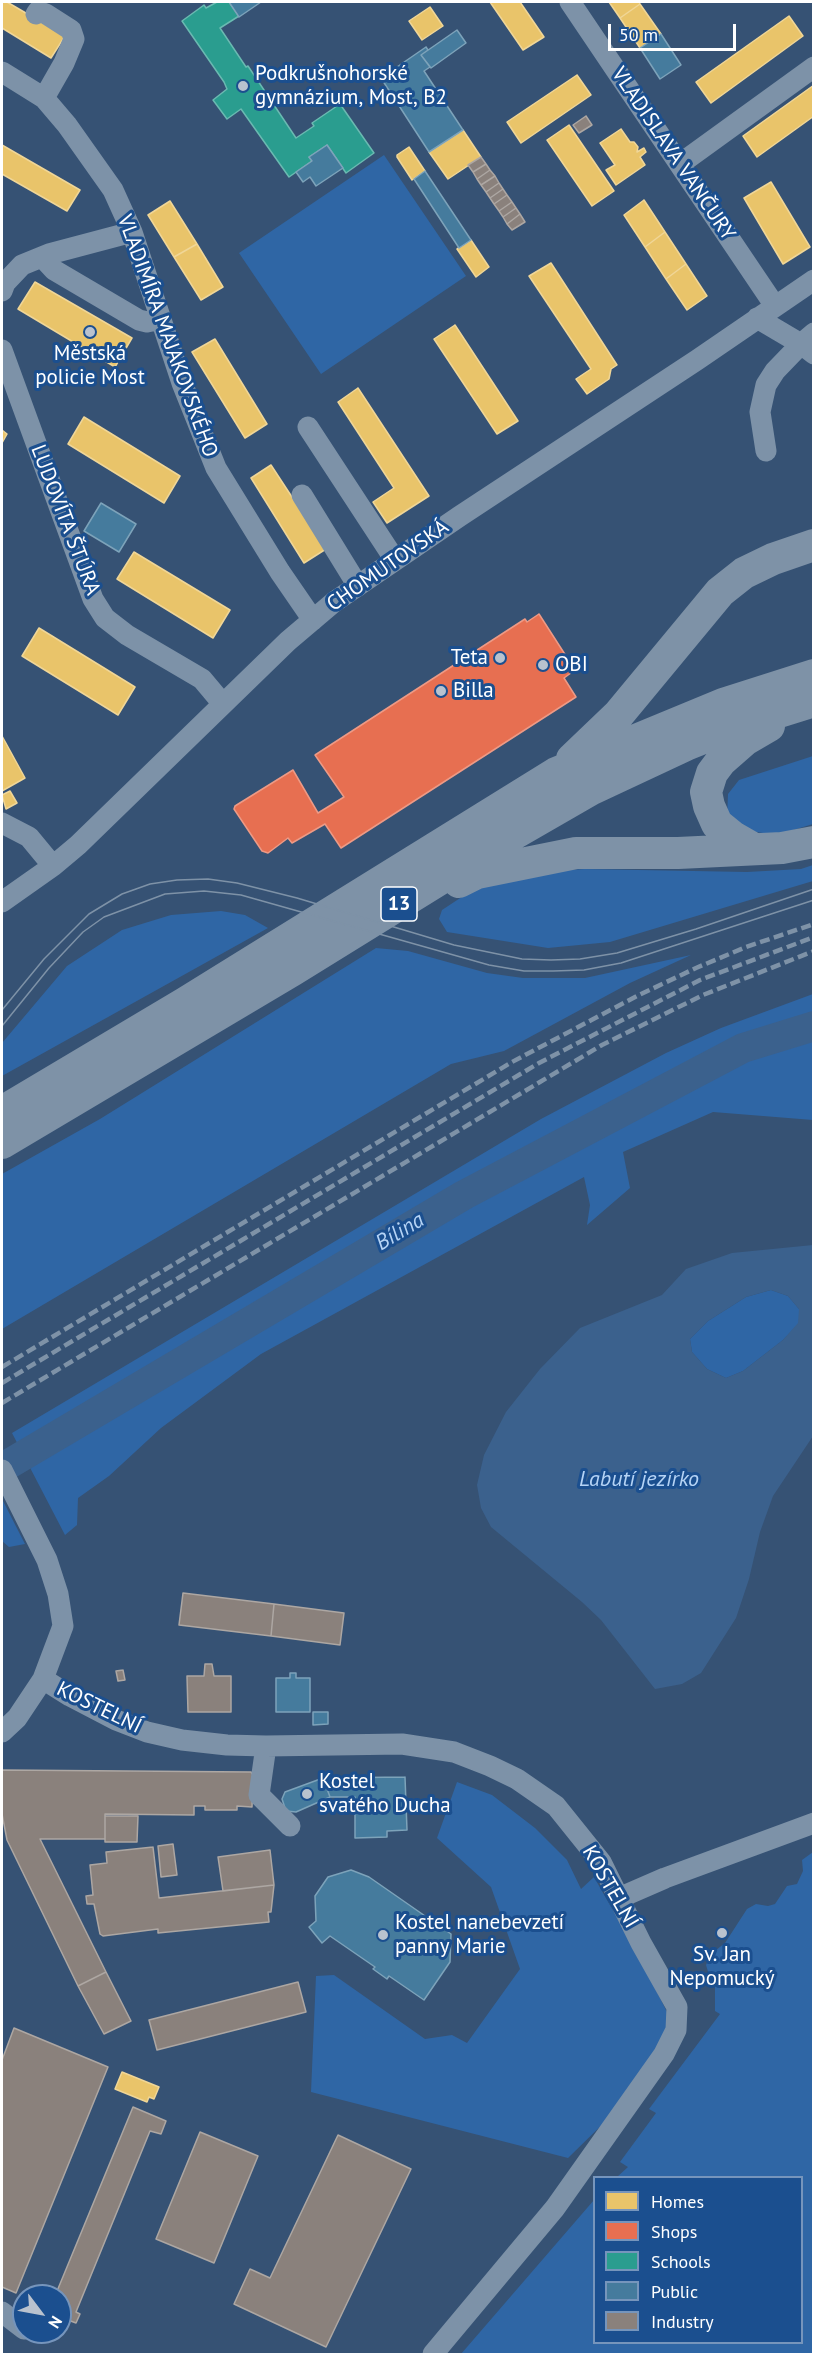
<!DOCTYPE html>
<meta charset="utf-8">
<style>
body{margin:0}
#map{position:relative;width:815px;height:2356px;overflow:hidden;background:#365274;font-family:"PT Sans",sans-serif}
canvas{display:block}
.frame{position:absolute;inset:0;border:3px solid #fff;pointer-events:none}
.legend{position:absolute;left:593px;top:2176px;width:210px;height:168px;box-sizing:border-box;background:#1b4f8f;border:2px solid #7695bc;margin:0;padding:8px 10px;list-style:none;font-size:18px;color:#fff}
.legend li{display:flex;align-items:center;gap:12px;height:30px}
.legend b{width:30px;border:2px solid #7695bc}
.north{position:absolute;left:12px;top:2284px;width:60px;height:60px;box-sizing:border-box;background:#1b4f8f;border:2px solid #7695bc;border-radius:50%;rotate:122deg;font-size:16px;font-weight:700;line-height:24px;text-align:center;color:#fff}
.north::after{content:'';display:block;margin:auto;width:21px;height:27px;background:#b9c2ce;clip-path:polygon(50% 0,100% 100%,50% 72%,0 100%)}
.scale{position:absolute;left:608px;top:24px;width:128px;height:27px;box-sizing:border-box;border:3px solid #fff;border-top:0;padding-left:8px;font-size:18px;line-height:21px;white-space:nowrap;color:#fff;-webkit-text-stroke:4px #1b4f8f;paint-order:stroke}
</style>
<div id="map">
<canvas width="815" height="2356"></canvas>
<div class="frame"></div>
<ul class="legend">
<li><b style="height:16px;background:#e9c46a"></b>Homes</li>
<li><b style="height:16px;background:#e76f51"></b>Shops</li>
<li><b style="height:16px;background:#2a9d8f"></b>Schools</li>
<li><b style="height:16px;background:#457b9d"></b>Public</li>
<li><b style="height:16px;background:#8a817c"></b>Industry</li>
</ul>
<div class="north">N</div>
<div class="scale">50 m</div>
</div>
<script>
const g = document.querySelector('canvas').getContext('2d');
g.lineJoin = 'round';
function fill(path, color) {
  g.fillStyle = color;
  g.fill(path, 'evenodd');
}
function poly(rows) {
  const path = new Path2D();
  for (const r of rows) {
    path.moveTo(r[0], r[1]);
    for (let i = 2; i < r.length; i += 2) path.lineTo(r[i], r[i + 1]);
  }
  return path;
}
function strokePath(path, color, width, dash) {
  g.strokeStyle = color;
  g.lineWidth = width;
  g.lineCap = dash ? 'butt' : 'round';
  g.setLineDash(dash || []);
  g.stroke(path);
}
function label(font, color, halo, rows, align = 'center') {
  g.font = font + ' "PT Sans",sans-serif';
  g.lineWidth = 6;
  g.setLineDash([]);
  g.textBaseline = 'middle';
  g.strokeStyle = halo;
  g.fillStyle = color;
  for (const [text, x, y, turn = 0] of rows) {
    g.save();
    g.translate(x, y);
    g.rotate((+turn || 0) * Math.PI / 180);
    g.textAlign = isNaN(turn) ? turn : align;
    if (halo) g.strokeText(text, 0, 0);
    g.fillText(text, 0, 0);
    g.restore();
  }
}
const green = poly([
 [384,155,466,276,321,374,239,253],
 [813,756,813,824,777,835,742,830,727,820,728,794,739,780],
 [813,865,813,881,610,942,548,948,447,932,439,919,442,910,486,881,529,872,585,869,747,872,801,869],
 [221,911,245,915,268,928,2,1076,2,1043,67,966,122,930,171,915],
 [376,948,408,951,487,973,523,978,585,978,691,955,630,983,504,1051,451,1064,2,1329,2,1174,100,1119],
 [813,994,813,1120,713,1112,623,1152,630,1188,587,1225,590,1205,584,1177,261,1354,161,1428,109,1476,78,1498,77,1525,65,1535,12,1433,541,1119,666,1053,721,1028],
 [771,1290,788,1296,799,1309,799,1323,783,1340,743,1371,726,1378,707,1369,692,1352,690,1339,708,1321,746,1297],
 [2,1499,25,1544,9,1547,2,1541],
 [457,1782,492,1795,535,1828,567,1860,581,1889,594,1877,639,1956,668,2014,666,2036,617,2110,568,2158,311,2092,316,1976,334,1975,425,2039,452,2035,467,2043,520,1969,491,1887,437,1838],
 [813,1852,813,2354,461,2354,594,2200,594,2342,802,2342,802,2178,617,2177,628,2167,620,2162,656,2113,649,2109,720,2014,715,2011,715,1983,709,1975,706,1965,711,1954,725,1943,747,1909,756,1904,768,1906,775,1904,787,1886,797,1884,803,1871,802,1860]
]);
const water = poly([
 [813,1245,813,1436,773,1496,760,1532,749,1579,736,1618,701,1673,682,1684,655,1689,601,1620,582,1602,491,1527,481,1508,477,1485,484,1455,506,1412,540,1369,580,1328,662,1295,686,1269,732,1253],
 [771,1290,788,1296,799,1309,798,1323,783,1340,743,1371,726,1378,707,1369,692,1352,690,1339,708,1321,746,1297]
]);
const homes = poly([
 [2,2,7,2,65,36,51,58,2,28,2,2],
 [490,2,520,2,544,37,523,50,490,2],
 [609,2,639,2,640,4,620,18,609,2],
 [640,4,661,34,640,48,620,18,640,4],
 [430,7,443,26,422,40,409,21,430,7],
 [789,16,803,36,711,103,696,82,789,16],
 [577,75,591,95,521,143,507,122,577,75],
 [814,85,814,116,757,157,743,136,814,85],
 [569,125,614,191,592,206,547,140,569,125],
 [621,129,630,142,634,142,638,147,637,152,644,148,646,152,640,157,645,165,616,185,606,170,615,165,600,143,621,129],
 [463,130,481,157,448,179,429,152,463,130],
 [2,145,80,190,67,211,2,174,2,145],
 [409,147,425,171,412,180,397,157,397,155,409,147],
 [771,182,810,247,783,264,744,198,771,182],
 [644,200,665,232,645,247,624,215,644,200],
 [170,201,197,244,174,257,148,215,170,201],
 [665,232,686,264,666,279,645,247,665,232],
 [471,240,489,267,476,277,457,249,471,240],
 [197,244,223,287,201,300,174,257,197,244],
 [551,263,617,365,611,369,609,379,587,394,576,379,591,369,529,276,551,263],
 [686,264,707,296,687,310,666,279,686,264],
 [35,282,132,338,115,367,18,309,35,282],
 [455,325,518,421,497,434,434,339,455,325],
 [215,339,267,424,245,438,192,352,215,339],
 [358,388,429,496,387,523,373,502,394,488,338,402,358,388],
 [84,417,180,476,164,503,68,444,84,417],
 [2,430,7,434,2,443,2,430],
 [271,465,326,549,304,563,251,478,271,465],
 [134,552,230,610,213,638,117,579,134,552],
 [39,628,135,687,118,715,22,656,39,628],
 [2,736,25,778,2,791,2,736],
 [10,791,17,803,6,809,2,795,10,791],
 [122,2072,159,2087,154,2099,149,2097,147,2102,115,2089,122,2072]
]);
const shops = poly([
 [539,614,575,670,564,678,576,697,341,848,325,824,292,843,288,838,268,853,262,851,234,809,235,806,293,770,318,813,344,797,315,755,525,619,527,622,539,614]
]);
const schools = poly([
 [217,2,229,2,239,16,220,28,246,67,248,66,296,138,314,126,312,123,340,104,374,153,346,173,327,145,309,157,312,161,289,177,241,109,227,119,213,100,227,89,224,82,182,21,204,5,206,8,217,2]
]);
const public = poly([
 [229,2,261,2,239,17,229,2],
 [457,30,466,43,431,68,421,55,457,30],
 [661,34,681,65,660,79,640,48,661,34],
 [426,47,428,50,421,55,430,67,424,71,463,130,429,152,381,78,426,47],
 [327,145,343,168,316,186,310,177,303,182,296,172,312,161,309,157,327,145],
 [425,171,471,240,459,248,414,179,425,171],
 [101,503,136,524,119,552,84,531,101,503],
 [290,1673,296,1673,296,1678,310,1678,310,1712,276,1712,276,1678,290,1678,290,1673],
 [313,1712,328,1712,328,1724,313,1725,313,1712],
 [405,1777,407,1830,387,1831,387,1837,355,1838,355,1797,330,1797,323,1778,405,1777],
 [323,1778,330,1797,296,1812,286,1811,282,1799,285,1792,323,1778],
 [351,1870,369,1877,451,1934,450,1962,424,2000,389,1976,387,1979,373,1969,375,1967,330,1936,322,1943,309,1927,316,1921,315,1896,328,1877,351,1870]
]);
const industry = poly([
 [586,116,592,125,579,133,573,125,586,116],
 [481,157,486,164,473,172,468,165,481,157],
 [486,164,490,170,477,179,473,172,486,164],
 [490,170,495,176,481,185,477,179,490,170],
 [495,176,499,183,486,192,481,185,495,176],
 [499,183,503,189,490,198,486,192,499,183],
 [503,189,507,195,494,204,490,198,503,189],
 [507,195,512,202,499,211,494,204,507,195],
 [512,202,516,208,503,217,499,211,512,202],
 [516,208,520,214,507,224,503,217,516,208],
 [520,214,525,222,512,230,507,224,520,214],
 [183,1593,274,1604,271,1636,179,1625,183,1593],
 [274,1604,344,1613,340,1645,271,1636,274,1604],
 [205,1664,212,1664,214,1676,231,1676,231,1712,188,1712,187,1676,204,1676,205,1664],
 [123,1670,125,1680,118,1681,116,1671,123,1670],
 [2,1770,251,1772,253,1775,252,1807,237,1806,237,1810,205,1810,205,1806,194,1806,194,1815,105,1814,105,1839,40,1839,106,1972,78,1986,7,1840,2,1814,2,1770],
 [105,1816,138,1816,137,1842,105,1842,105,1816],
 [173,1844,177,1875,161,1877,158,1846,173,1844],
 [153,1847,159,1898,274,1885,271,1912,268,1912,269,1922,158,1933,158,1929,103,1936,100,1934,94,1904,87,1904,86,1896,93,1895,90,1865,107,1863,106,1852,153,1847],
 [270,1850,274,1885,223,1891,218,1857,270,1850],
 [106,1972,131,2021,104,2034,78,1986,106,1972],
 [298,1982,306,2012,157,2050,149,2020,298,1982],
 [14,2028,108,2067,16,2293,2,2287,2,2060,14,2028],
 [133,2107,166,2121,161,2134,150,2131,76,2312,80,2314,76,2323,60,2317,60,2296,55,2296,133,2107],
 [200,2132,258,2156,214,2263,156,2239,200,2132],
 [338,2135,411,2169,326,2347,234,2304,250,2269,270,2278,338,2135]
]);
const river = poly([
 [2,1468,464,1195,743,1048,814,1026]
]);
const minor = poly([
 [570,2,775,306],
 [36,14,38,11,46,14,71,30,74,39,64,63,44,98],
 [2,72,44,98,67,125,113,190,132,232,182,383,216,468,280,572,313,620],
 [680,164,814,67],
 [42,257,54,270,139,320,147,322,161,319],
 [2,291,5,283,22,265,49,254,132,232],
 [757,318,801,344,814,333],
 [2,350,93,599,105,618,127,635,202,679,223,704],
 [308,427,395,560],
 [766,451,760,412,766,385,775,371,801,344,814,354],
 [302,495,358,586],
 [2,823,29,837,53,866],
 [2,902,53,866,78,845,288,641,334,602,460,516,697,360,814,280],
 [2,1470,47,1560,58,1594,63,1626,43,1679,17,1718,2,1732],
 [43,1679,70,1696,116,1720,147,1732,182,1740,227,1745,266,1746,402,1744,454,1752,490,1766,517,1779,556,1806,601,1862,641,1943,677,2007,676,2030,664,2054,555,2208,433,2354],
 [266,1746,259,1795,290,1826],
 [619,1898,665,1878,814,1823],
 [2,2312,24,2329]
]);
const highway = poly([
 [572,759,619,714,720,592,744,573,773,559,814,545],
 [754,849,733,837,717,824,709,806,706,792,712,773,721,761,745,740,769,726],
 [459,882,477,873,576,853,678,853,782,848,814,842],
 [2,1112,185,1003,556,773,723,704,814,675],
 [2,1143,293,970,500,842,592,789,686,745,731,727,814,701]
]);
const tram = poly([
 [2,1010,44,959,89,914,122,894,150,884,177,880,208,879,237,883,297,898,454,945,522,959,551,960,580,959,617,953,696,929,814,889],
 [2,1026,49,968,83,932,104,917,165,894,204,891,241,895,489,965,524,971,553,971,584,970,621,963,814,900]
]);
const rail = poly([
 [2,1367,512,1062,637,996,696,968,746,947,814,924],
 [2,1383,539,1063,700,980,814,937],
 [2,1403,602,1045,703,995,814,951]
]);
const markers = [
 [243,86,6,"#b9c2ce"],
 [90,332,6,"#b9c2ce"],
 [500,658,6,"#b9c2ce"],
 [543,665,6,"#b9c2ce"],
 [441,691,6,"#b9c2ce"],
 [307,1794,6,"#b9c2ce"],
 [722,1933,6,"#b9c2ce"],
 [383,1935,6,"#b9c2ce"]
];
const shields = [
 [399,904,36]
];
const shieldNames = [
 ["13",399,904]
];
const poiNames = [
 ["Podkrušnohorské",255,74],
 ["gymnázium, Most, B2",255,98],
 ["Městská",90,354,"center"],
 ["policie Most",90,378,"center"],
 ["Teta",488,658,"right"],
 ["OBI",555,665],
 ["Billa",453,691],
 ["Kostel",319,1782],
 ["svatého Ducha",319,1806],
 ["Kostel nanebevzetí",395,1923],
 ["panny Marie",395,1947],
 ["Sv. Jan",722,1955,"center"],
 ["Nepomucký",722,1979,"center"]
];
const streetNames = [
 ["VLADISLAVA VANČURY",673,154,56],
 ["VLADIMÍRA MAJAKOVSKÉHO",167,336,70],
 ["LUDOVÍTA ŠTÚRA",65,520,69],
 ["CHOMUTOVSKÁ",388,566,-35],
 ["KOSTELNÍ",99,1708,26],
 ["KOSTELNÍ",610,1887,60]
];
const waterNames = [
 ["Bílina",400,1232,-31],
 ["Labutí jezírko",639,1480]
];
fill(green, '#2f66a5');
fill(water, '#3b618d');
fill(homes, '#e9c46a');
strokePath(homes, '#f0d697', 1.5);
fill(shops, '#e76f51');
strokePath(shops, '#ee9a85', 1.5);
fill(schools, '#2a9d8f');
strokePath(schools, '#6abab1', 1.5);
fill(public, '#457b9d');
strokePath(public, '#7da3ba', 1.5);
fill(industry, '#8a817c');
strokePath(industry, '#ada7a3', 1.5);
strokePath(river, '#3b618d', 30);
strokePath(minor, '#7d92a8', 21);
strokePath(highway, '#7e92a7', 32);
strokePath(tram, '#7e92a7', 1.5);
strokePath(rail, '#7e92a7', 4.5, [10, 4.5]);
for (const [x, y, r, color] of markers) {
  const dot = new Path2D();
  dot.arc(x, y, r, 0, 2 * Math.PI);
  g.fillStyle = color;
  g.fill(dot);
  strokePath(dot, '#1b4f8f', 2);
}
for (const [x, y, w] of shields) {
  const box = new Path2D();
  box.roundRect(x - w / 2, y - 17, w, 34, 4.5);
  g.fillStyle = '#1b4f8f';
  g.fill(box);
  strokePath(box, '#fff', 1.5);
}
label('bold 20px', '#fff', null, shieldNames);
label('21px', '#fff', '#1b4f8f', poiNames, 'left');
label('21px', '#fff', '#1b4f8f', streetNames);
label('italic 22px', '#b5d3f5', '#1b4f8f', waterNames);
</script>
